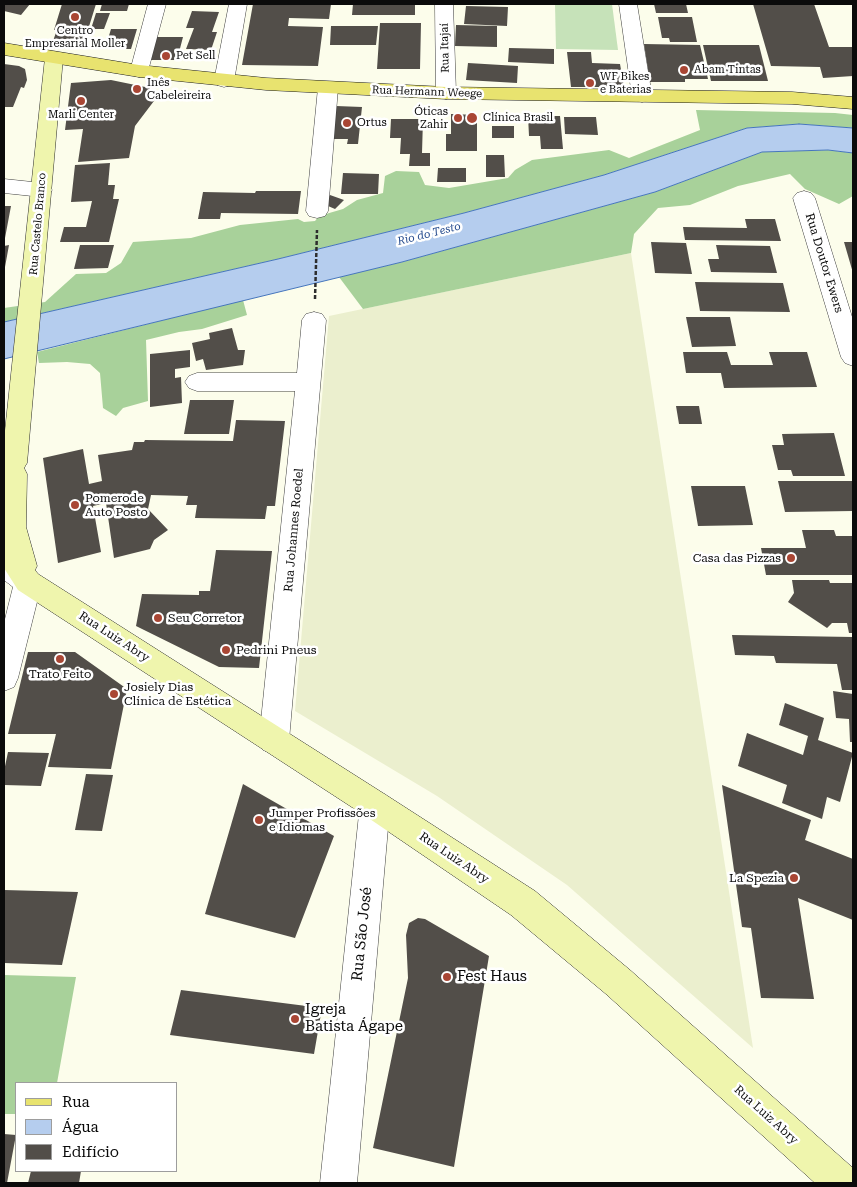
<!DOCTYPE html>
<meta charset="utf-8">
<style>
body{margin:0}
#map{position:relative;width:857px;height:1187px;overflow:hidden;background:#fcfdeb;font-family:"Roboto Serif",serif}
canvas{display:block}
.frame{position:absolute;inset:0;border:5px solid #0b0b0b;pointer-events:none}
.legend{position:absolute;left:15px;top:1082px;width:162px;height:90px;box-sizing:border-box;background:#fff;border:1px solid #9d9d9d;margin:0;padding:6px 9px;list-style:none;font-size:15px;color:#0b0b0b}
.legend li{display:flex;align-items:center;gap:10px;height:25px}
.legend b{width:25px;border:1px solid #9d9d9d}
</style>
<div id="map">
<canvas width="857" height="1187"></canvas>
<div class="frame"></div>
<ul class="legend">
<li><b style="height:6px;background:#e8e36f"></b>Rua</li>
<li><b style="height:14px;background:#b5cdee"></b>Água</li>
<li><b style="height:14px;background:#524e49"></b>Edifício</li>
</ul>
</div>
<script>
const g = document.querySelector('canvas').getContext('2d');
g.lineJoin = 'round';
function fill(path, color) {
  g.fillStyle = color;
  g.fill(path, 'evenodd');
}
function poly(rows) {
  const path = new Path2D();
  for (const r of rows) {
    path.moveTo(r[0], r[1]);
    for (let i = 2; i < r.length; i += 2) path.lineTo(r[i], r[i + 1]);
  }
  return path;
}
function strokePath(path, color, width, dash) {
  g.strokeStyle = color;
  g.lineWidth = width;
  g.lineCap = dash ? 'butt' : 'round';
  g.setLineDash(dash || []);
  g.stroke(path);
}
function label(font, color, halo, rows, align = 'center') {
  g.font = font + ' "Roboto Serif",serif';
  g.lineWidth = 5;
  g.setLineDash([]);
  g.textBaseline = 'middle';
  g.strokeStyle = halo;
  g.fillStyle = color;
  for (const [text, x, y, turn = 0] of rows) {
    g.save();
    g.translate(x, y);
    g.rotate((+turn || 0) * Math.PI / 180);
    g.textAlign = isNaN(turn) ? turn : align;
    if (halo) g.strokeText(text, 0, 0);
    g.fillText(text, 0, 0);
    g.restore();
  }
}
const farmland = poly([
 [631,253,753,1048,567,885,437,796,295,711,329,316]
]);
const green = poly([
 [555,4,612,4,618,50,556,49]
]);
const forest = poly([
 [696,110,835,113,853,115,853,128,799,124,747,128,604,175,464,213,278,259,4,322,4,308,45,302,76,274,106,273,121,263,133,242,191,238,240,225,298,219,304,222,315,221,319,216,343,209,357,200,383,193,385,176,396,171,419,172,425,185,449,188,508,178,515,170,532,160,609,150,629,158,700,130],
 [828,150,853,153,853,196,839,204,805,189,790,174,738,186,690,205,658,208,634,234,631,253,363,309,339,277,402,262,655,192,762,152],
 [243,300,247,315,202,329,179,332,146,340,148,401,123,408,116,416,103,408,100,373,90,364,67,362,39,363,37,352],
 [4,975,76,977,57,1083,16,1083,16,1114,4,1114]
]);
const water = poly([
 [799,124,853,128,853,153,828,150,762,152,655,192,402,262,4,359,4,322,278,259,464,213,604,175,747,128,799,124]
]);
const building = poly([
 [4,4,30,4,21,15,4,11],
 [62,4,96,4,82,49,50,49,57,30,54,30],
 [102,4,129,4,127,11,100,11],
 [253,4,331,4,329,19,289,18,288,26,323,27,318,66,242,65],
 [353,4,415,4,415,15,352,15],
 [654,4,686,4,688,13,656,13],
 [753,4,814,4,829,47,853,47,853,76,823,78,820,67,771,66],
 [466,6,508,7,507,26,464,24],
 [192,11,219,12,212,32,217,32,211,50,186,49,194,28,186,28],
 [96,13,110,13,104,29,91,29],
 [658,17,692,17,697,42,670,42,669,38,662,38],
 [380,23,421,23,420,69,377,69],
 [456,25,497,26,497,47,455,46],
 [331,26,378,26,376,45,330,45],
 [111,29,137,29,131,49,105,49],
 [156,37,183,37,177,60,150,60],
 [644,44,700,45,708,79,685,79,685,82,650,82],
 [703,45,759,45,768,81,711,81],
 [509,48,554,49,554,64,508,62],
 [567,52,591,52,592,63,620,64,624,87,571,87],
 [468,63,518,66,517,83,466,80],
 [4,64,19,66,25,69,26,74,27,80,24,88,21,87,13,107,4,107],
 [111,80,150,88,146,95,157,97,135,126,129,158,78,162,83,129,65,130,71,83],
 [336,106,362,107,358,144,347,144,348,139,332,139],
 [451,114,477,115,477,151,446,151,446,134,451,134],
 [528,116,560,116,563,149,541,149,540,136,529,136],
 [564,117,596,117,598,135,565,134],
 [391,119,423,119,422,153,430,153,430,166,409,166,410,154,400,154,401,138,390,138],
 [492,126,514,126,514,138,492,138],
 [486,155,504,155,505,177,486,177],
 [110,163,108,185,115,185,113,199,119,199,109,242,60,242,64,227,86,227,92,201,71,202,75,165],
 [438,168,466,168,466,182,437,182],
 [343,173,379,174,378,194,341,194],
 [256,191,301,191,298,214,221,213,220,219,198,219,203,192,255,193],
 [330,195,344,200,335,209,321,203],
 [4,206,11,206,5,238,4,238],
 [745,219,775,219,781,241,685,240,683,227,747,228],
 [651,242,686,243,692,274,655,273],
 [844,242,853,242,853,273],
 [9,245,5,267,4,267,4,246],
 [80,245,114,245,108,268,74,269],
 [716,245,770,246,777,273,711,272,708,259,719,259],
 [695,282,783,283,790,312,700,311],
 [686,317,730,317,736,346,692,347],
 [232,328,238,350,245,350,243,365,206,370,203,359,196,361,192,343,210,339,209,333],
 [190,350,190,367,175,369,175,378,181,377,182,403,150,407,150,354],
 [683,352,727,352,731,365,773,365,769,352,807,352,817,387,724,388,721,373,686,373],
 [190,400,234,400,229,434,184,434],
 [676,406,699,406,702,424,679,424],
 [236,420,285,421,275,506,267,506,265,519,195,518,197,505,186,505,188,496,151,495,148,509,168,530,154,540,150,549,114,558,106,503,93,506,101,552,58,563,43,458,83,449,89,484,102,481,98,455,132,450,134,442,144,442,145,440,233,441],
 [834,433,845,476,793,476,791,470,778,470,772,445,784,445,782,434],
 [778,481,853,481,853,511,785,512],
 [691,486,745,486,753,525,698,526],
 [802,530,834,530,836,536,853,536,853,575,766,575,761,548,806,548],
 [216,550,272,551,259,668,219,667,136,626,142,594,199,595,199,591,210,591],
 [792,580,829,580,830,583,853,583,853,633,849,633,847,623,832,623,827,628,788,602,794,593],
 [732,635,853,637,853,690,842,690,837,664,776,663,774,656,735,655],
 [28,652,75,652,127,689,111,769,48,767,56,734,8,734],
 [833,691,853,694,853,742,850,742,849,719,836,718],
 [785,703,824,718,818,740,853,753,840,802,827,797,822,819,782,803,787,785,738,766,747,733,803,755,808,736,779,725],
 [8,752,49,753,41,786,4,785,4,771],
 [86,774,113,775,102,831,75,830],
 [243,784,334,836,295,938,205,914],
 [722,785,811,820,805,840,853,859,853,920,798,898,814,999,761,998,751,928,742,927],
 [4,890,78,892,62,965,4,963],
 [418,918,425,919,489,956,454,1167,373,1148,408,978,406,935,409,923],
 [181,990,322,1008,314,1054,170,1035],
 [4,1134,16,1135,7,1183,4,1183],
 [31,1171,81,1171,79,1183,28,1183]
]);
const path = poly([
 [315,299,317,230]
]);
const minor = poly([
 [148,4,166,4,148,71,146,75,139,77,132,75,130,71,148,4],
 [229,4,247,4,234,81,231,85,224,87,217,85,214,81,229,4],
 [435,4,453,4,456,93,453,97,446,99,439,97,436,93,435,4],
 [619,4,637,4,652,96,649,100,642,102,635,100,632,96,619,4],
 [328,82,335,84,338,88,328,211,325,216,317,218,309,216,306,211,318,88,321,84,328,82],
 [4,179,42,183,49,185,52,190,49,195,42,197,4,193,4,179],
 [804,191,811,193,815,198,853,320,853,366,845,363,841,357,793,198,797,193,804,191],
 [314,312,322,314,326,320,289,740,285,750,274,754,263,750,259,740,295,391,197,391,189,388,185,382,189,376,197,373,297,373,302,320,306,314,314,312],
 [4,555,14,558,38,574,42,582,18,678,14,687,4,691,4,623,13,587,4,580,4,555],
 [375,790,386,795,390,805,357,1183,320,1183,360,805,364,795,375,790]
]);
const secondary = poly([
 [54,52,61,54,63,58,27,463,24,468,27,474,26,527,37,566,35,570,38,574,386,795,535,891,630,970,853,1168,853,1183,815,1183,606,994,511,915,364,815,18,590,4,568,4,440,45,58,47,54,54,52]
]);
const primary = poly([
 [4,43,139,65,266,78,446,87,792,92,853,97,853,109,792,104,446,99,266,90,139,77,4,55,4,43]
]);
const markers = [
 [75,17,5,"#a94634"],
 [166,56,5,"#a94634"],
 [684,70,5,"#a94634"],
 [590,83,5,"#a94634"],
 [137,89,5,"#a94634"],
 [81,101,5,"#a94634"],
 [458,118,5,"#a94634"],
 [472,118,6,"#a94634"],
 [347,123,5,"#a94634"],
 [75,505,5,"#a94634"],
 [791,558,5,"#a94634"],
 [158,618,5,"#a94634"],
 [226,650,5,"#a94634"],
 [60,659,5,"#a94634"],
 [114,694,5,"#a94634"],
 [259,820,5,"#a94634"],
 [794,878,5,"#a94634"],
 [447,977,5,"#a94634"],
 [295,1019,5,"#a94634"]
];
const farPoinames = [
 ["Centro",75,31,"center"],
 ["Empresarial Moller",75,44,"center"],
 ["Pet Sell",176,56],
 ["Abam Tintas",694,70],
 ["WF Bikes",600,77],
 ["e Baterias",600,90],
 ["Inês",147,83],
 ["Cabeleireira",147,96],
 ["Óticas",448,112,"right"],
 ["Zahir",448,125,"right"],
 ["Marli Center",81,115,"center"],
 ["Clínica Brasil",483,118],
 ["Ortus",357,123]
];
const farStreetnames = [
 ["Rua Itajaí",445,48,-91],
 ["Rua Hermann Weege",427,92,2],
 ["Rua Castelo Branco",38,224,-85]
];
const farWaternames = [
 ["Rio do Testo",429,234,-14]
];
const streetNames = [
 ["Rua Doutor Ewers",824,263,73],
 ["Rua Johannes Roedel",294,530,-85],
 ["Rua Luiz Abry",114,637,33],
 ["Rua Luiz Abry",454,858,34],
 ["Rua Luiz Abry",766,1115,42]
];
const poiNames = [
 ["Pomerode",85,498],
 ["Auto Posto",85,512],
 ["Casa das Pizzas",781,558,"right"],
 ["Seu Corretor",168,618],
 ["Pedrini Pneus",236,650],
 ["Trato Feito",60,674,"center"],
 ["Josiely Dias",124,687],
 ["Clínica de Estética",124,701],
 ["Jumper Profissões",269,813],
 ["e Idiomas",269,827],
 ["La Spezia",784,878,"right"]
];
const nearStreetnames = [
 ["Rua São José",362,934,-84]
];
const nearPoinames = [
 ["Fest Haus",457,977],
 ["Igreja",305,1010],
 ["Batista Ágape",305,1027]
];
fill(farmland, '#ebefce');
fill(green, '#c6e2b9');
fill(forest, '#a8d19a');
fill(water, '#b5cdee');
strokePath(water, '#4575bc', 1);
fill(building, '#524e49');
strokePath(minor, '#3e3e3e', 1);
strokePath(secondary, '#2d2d2d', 1);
strokePath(primary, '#1c1c1c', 1);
strokePath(path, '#2d2d2d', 2.5, [4, 2]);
fill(minor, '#fff');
fill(secondary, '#eff5ad');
fill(primary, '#e8e36f');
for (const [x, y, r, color] of markers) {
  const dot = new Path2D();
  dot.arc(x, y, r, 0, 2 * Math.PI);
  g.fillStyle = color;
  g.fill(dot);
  strokePath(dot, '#fff', 2);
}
label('11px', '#0b0b0b', '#fff', farPoinames, 'left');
label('11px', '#0b0b0b', '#fff', farStreetnames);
label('italic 11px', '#244a8d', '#fff', farWaternames);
label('12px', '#0b0b0b', '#fff', streetNames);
label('12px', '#0b0b0b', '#fff', poiNames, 'left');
label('15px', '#0b0b0b', '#fff', nearStreetnames);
label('15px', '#0b0b0b', '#fff', nearPoinames, 'left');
</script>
